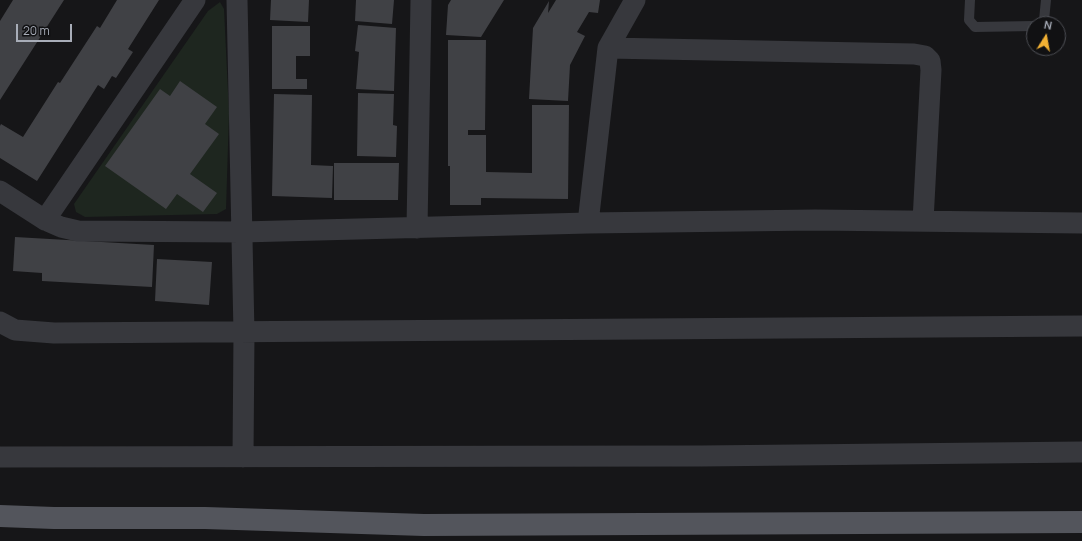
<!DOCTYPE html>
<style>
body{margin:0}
#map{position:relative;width:1082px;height:541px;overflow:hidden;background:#161618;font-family:Manrope,sans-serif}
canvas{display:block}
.north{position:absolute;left:1026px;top:16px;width:40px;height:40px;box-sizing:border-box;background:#111113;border:1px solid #4d4f55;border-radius:50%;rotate:11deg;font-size:11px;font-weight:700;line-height:16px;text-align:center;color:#a8adb8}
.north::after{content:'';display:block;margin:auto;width:14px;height:18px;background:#f2b134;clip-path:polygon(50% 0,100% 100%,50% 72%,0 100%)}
.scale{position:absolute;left:16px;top:24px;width:56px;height:18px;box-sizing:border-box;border:2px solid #a8adb8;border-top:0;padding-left:5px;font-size:12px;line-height:14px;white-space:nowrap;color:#a8adb8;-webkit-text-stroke:3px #111113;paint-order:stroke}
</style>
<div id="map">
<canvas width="1082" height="541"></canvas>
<div class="north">N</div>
<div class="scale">20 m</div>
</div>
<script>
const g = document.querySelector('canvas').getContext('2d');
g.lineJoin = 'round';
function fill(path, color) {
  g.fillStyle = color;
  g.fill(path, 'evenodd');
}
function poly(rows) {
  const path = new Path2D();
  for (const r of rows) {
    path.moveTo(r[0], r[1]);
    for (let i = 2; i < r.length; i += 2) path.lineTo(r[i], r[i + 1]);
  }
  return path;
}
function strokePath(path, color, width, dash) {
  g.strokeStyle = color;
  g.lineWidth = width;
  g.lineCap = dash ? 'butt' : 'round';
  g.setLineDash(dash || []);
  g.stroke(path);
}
const green = poly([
 [220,2,224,9,229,113,226,209,217,214,85,217,76,212,74,204,208,11]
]);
const building = poly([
 [13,0,64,0,0,100,0,21],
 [117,0,159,0,128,49,133,52,116,78,112,76,104,89,98,85,37,181,0,158,0,126,1,124,23,137,58,82,60,83,97,26,100,28],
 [271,0,309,0,308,22,270,20],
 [356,0,394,0,392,24,355,21],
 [451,0,504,0,481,37,446,35,448,5],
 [556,0,600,0,598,13,589,12,577,32,585,36,570,65,568,101,529,99,533,28,549,1,548,13],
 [358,25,396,28,394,91,356,89,359,52,355,51],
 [272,26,310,26,310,56,296,56,296,79,307,79,307,89,272,89],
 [448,40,486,40,485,130,468,130,468,135,486,135,486,172,532,173,532,105,569,105,568,199,481,198,481,205,450,205,450,166,448,166],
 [180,81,217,107,205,124,219,134,190,174,217,193,203,212,177,194,166,209,105,166,160,89,170,96],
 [358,93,394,94,393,125,397,126,396,157,357,156],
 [274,94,312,95,311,165,333,166,332,198,272,196],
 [334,163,399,163,398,200,334,200],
 [15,237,154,245,152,287,42,281,42,273,13,271],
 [157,259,212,262,209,305,155,301]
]);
const service = poly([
 [970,0,969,20,975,27,1034,26],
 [1039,24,1044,20,1046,0]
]);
const minor = poly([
 [237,0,244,333,243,457],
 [608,48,914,54,925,56,930,61,931,70,923,221],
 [0,191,45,220,61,227,78,231,242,232,588,223,815,220,1082,223],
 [45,220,195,0],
 [588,223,608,48,635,0],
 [417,228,421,0],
 [0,322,15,330,54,333,1082,326],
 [0,457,701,456,1082,452]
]);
const primary = poly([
 [0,516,54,518,205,518,424,525,1082,522]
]);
fill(green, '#1e261f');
fill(building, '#404145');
strokePath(service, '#37383d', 10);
strokePath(minor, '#37383d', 21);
strokePath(primary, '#53555c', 22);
</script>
